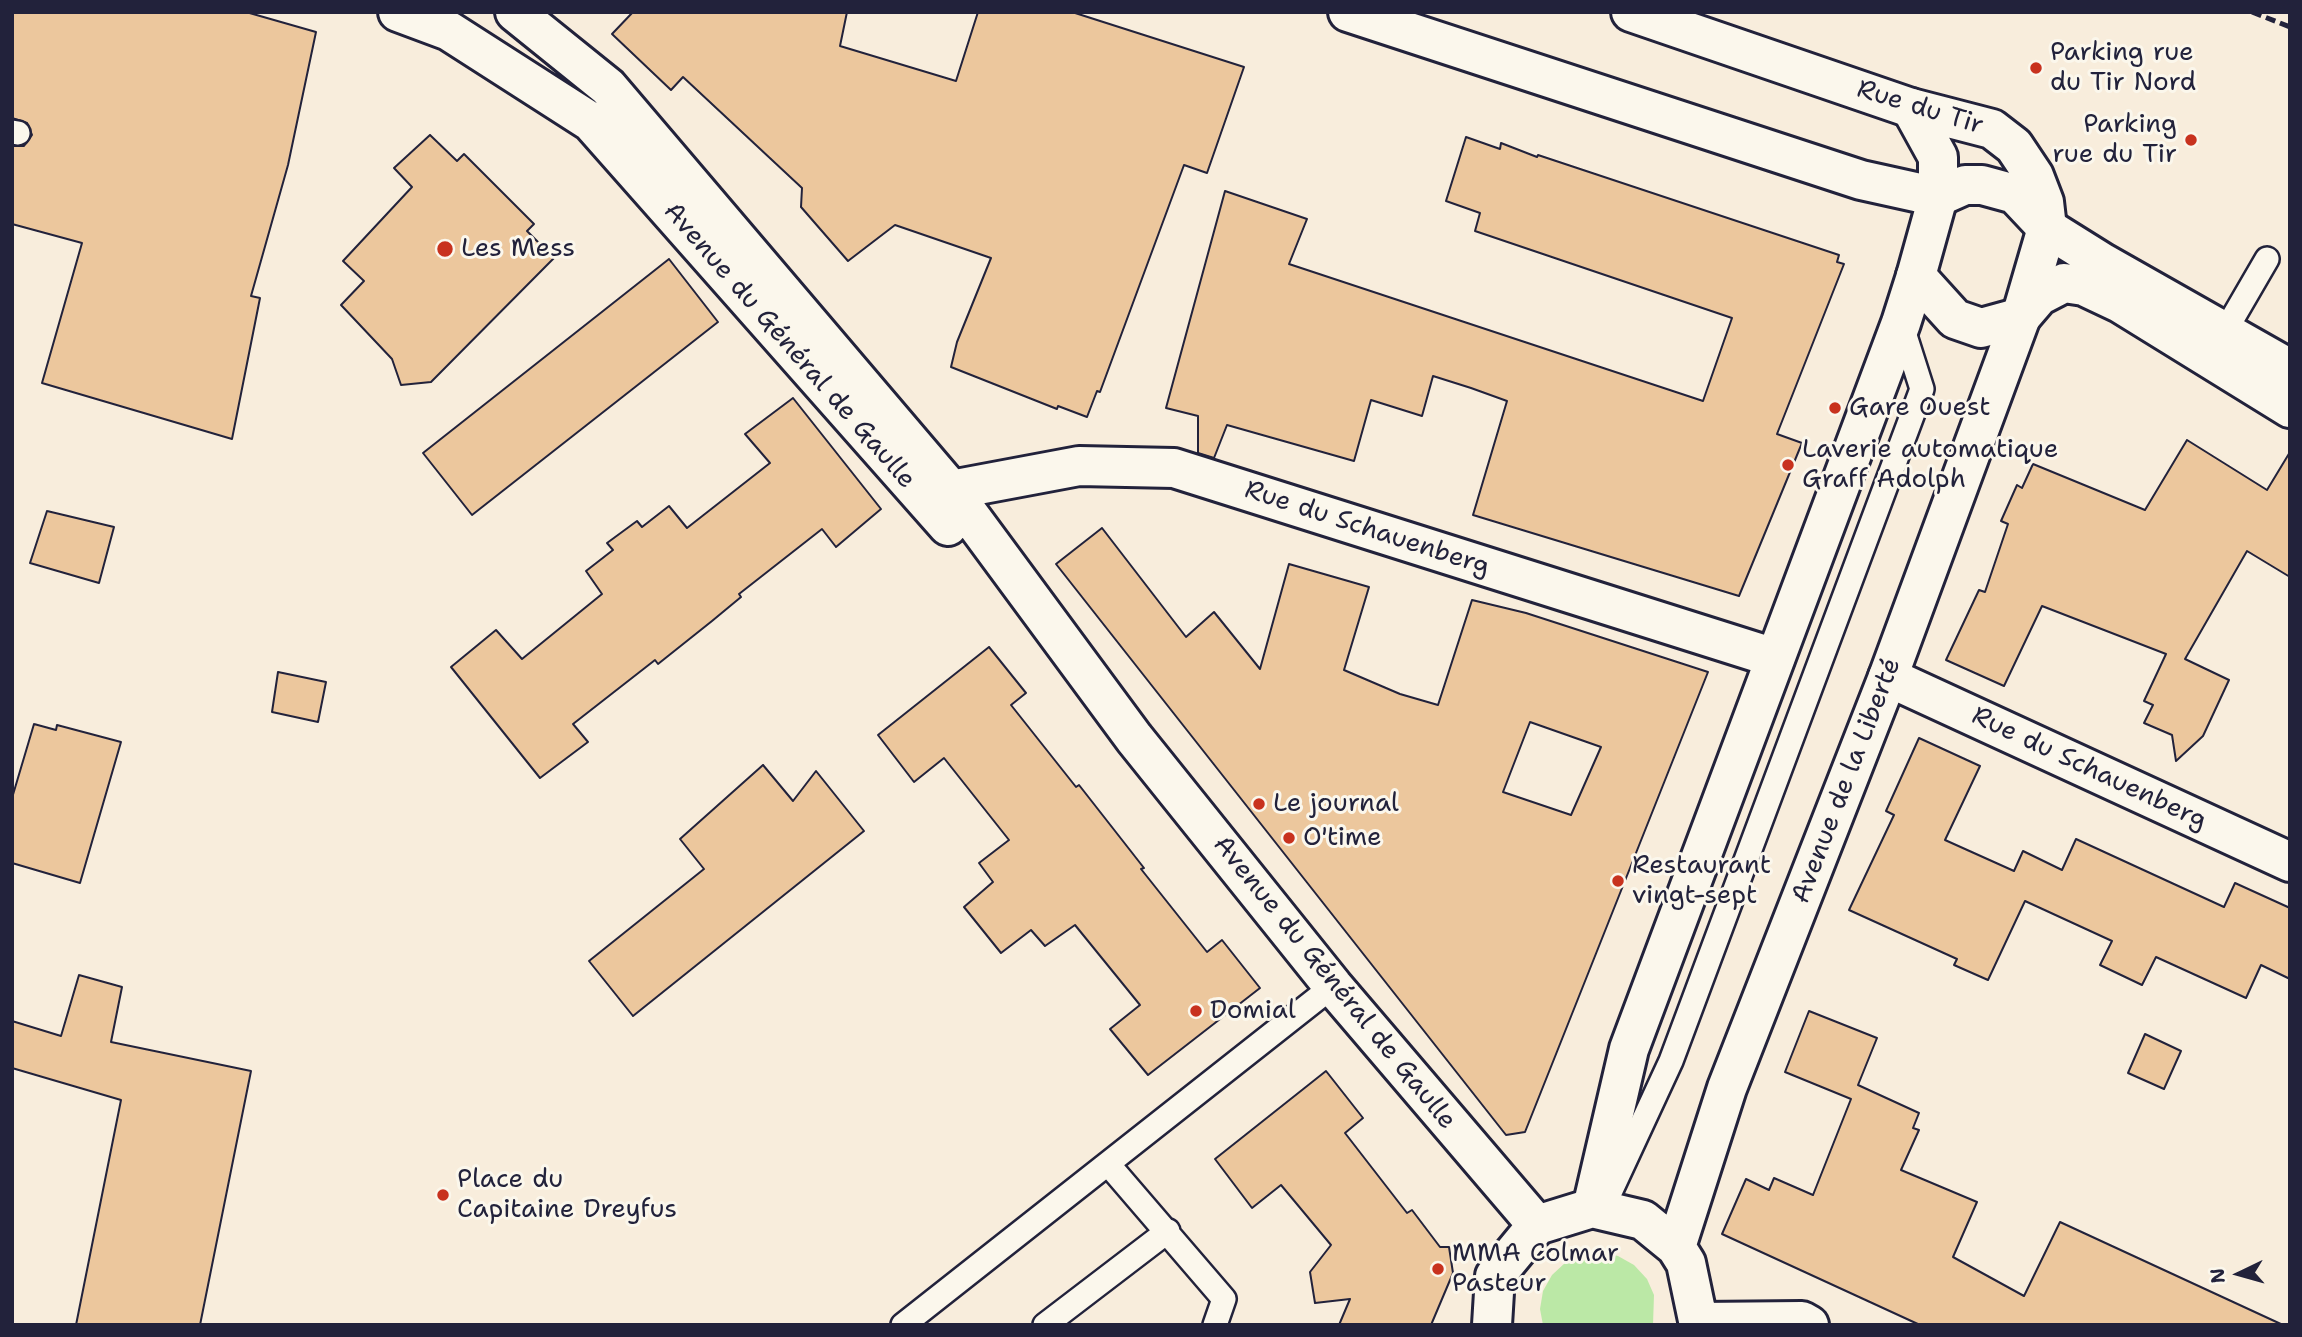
<!DOCTYPE html>
<meta charset="utf-8">
<style>
body{margin:0}
#map{position:relative;width:2302px;height:1337px;overflow:hidden;background:#f8eddc;font-family:"Shantell Sans",sans-serif}
canvas{display:block}
.frame{position:absolute;inset:0;border:14px solid #22223b;pointer-events:none}
.north{position:absolute;left:2204px;top:1239px;width:70px;height:70px;-webkit-text-stroke:5px #fbf7ec;paint-order:stroke;rotate:265deg;font-size:19px;font-weight:700;line-height:28px;text-align:center;color:#22223b}
.north::after{content:'';display:block;margin:auto;width:24px;height:32px;background:#22223b;clip-path:polygon(50% 0,100% 100%,50% 72%,0 100%)}
</style>
<div id="map">
<canvas width="2302" height="1337"></canvas>
<div class="frame"></div>
<div class="north">N</div>
</div>
<script>
const g = document.querySelector('canvas').getContext('2d');
g.lineJoin = 'round';
function fill(path, color) {
  g.fillStyle = color;
  g.fill(path, 'evenodd');
}
function poly(rows) {
  const path = new Path2D();
  for (const r of rows) {
    path.moveTo(r[0], r[1]);
    for (let i = 2; i < r.length; i += 2) path.lineTo(r[i], r[i + 1]);
  }
  return path;
}
function strokePath(path, color, width, dash) {
  g.strokeStyle = color;
  g.lineWidth = width;
  g.lineCap = dash ? 'butt' : 'round';
  g.setLineDash(dash || []);
  g.stroke(path);
}
function label(font, color, halo, rows, align = 'center') {
  g.font = font + ' "Shantell Sans",sans-serif';
  g.lineWidth = 6;
  g.setLineDash([]);
  g.textBaseline = 'middle';
  g.strokeStyle = halo;
  g.fillStyle = color;
  for (const [text, x, y, turn = 0] of rows) {
    g.save();
    g.translate(x, y);
    g.rotate((+turn || 0) * Math.PI / 180);
    g.textAlign = isNaN(turn) ? turn : align;
    if (halo) g.strokeText(text, 0, 0);
    g.fillText(text, 0, 0);
    g.restore();
  }
}
const green = poly([
 [1600,1252,1618,1256,1634,1265,1647,1279,1654,1295,1653,1325,1543,1325,1540,1309,1543,1291,1552,1275,1566,1262,1582,1254]
]);
const building = poly([
 [12,12,246,12,316,32,288,165,251,296,260,298,232,439,42,383,82,243,12,224,12,146,24,146,32,135,27,123,12,118,12,12],
 [633,12,847,12,840,46,956,81,978,12,1072,12,1244,67,1207,173,1184,165,1100,392,1097,391,1087,417,1058,406,1057,409,951,367,957,342,991,258,895,225,848,261,801,207,802,188,683,77,671,90,612,34,633,12],
 [430,135,457,161,464,154,534,224,527,231,554,258,431,382,401,385,392,359,341,305,364,281,343,261,412,187,394,168,430,135],
 [1466,137,1500,149,1501,143,1537,157,1538,155,1839,255,1837,262,1844,264,1777,434,1802,443,1739,596,1473,515,1507,401,1471,388,1433,376,1422,416,1371,400,1354,461,1227,425,1214,458,1198,453,1198,416,1166,408,1225,191,1307,219,1289,264,1703,401,1732,318,1475,231,1480,213,1446,201,1466,137],
 [669,259,718,322,472,515,423,453,669,259],
 [793,398,881,509,836,547,822,529,739,594,741,597,712,621,658,664,655,660,573,724,588,742,540,778,451,667,496,630,522,659,602,594,586,571,613,550,607,543,637,521,642,527,669,506,687,528,770,463,745,434,793,398],
 [2187,440,2267,490,2290,452,2290,577,2247,551,2185,659,2229,680,2203,736,2176,761,2172,735,2144,723,2153,705,2144,701,2166,654,2042,606,2004,686,1946,660,1979,590,1985,592,2008,524,2001,521,2017,485,2022,488,2033,464,2145,510,2187,440],
 [47,511,114,527,99,583,30,563,47,511],
 [1102,528,1186,637,1214,612,1260,669,1289,564,1369,587,1344,670,1400,694,1438,705,1472,600,1526,613,1708,672,1525,1132,1506,1135,1056,564,1102,528],
 [1530,722,1601,747,1571,815,1503,792,1530,722],
 [989,647,1026,693,1011,705,1076,787,1079,785,1144,868,1141,869,1207,952,1222,940,1260,988,1148,1075,1110,1029,1140,1005,1075,925,1045,946,1031,930,1001,953,964,907,993,882,979,863,1009,840,944,758,914,782,878,735,989,647],
 [278,672,326,682,318,722,272,712,278,672],
 [34,724,56,730,57,725,121,742,80,883,12,863,12,798,34,724],
 [1919,738,1980,766,1945,840,2014,871,2023,851,2062,870,2076,839,2224,907,2235,883,2290,908,2290,979,2261,965,2246,998,2156,957,2142,985,2100,965,2112,941,2025,901,1988,980,1954,965,1957,959,1849,910,1894,815,1886,811,1919,738],
 [763,765,793,801,816,771,864,831,633,1016,589,961,704,869,680,839,763,765],
 [79,975,122,987,111,1042,251,1071,200,1325,76,1325,121,1100,12,1068,12,1021,61,1036,79,975],
 [1809,1011,1877,1038,1858,1085,1919,1113,1913,1128,1919,1130,1901,1170,1977,1202,1953,1257,2024,1296,2060,1222,2283,1325,1920,1325,1722,1234,1746,1179,1769,1190,1774,1178,1813,1195,1851,1099,1785,1072,1809,1011],
 [2145,1034,2181,1051,2164,1089,2128,1073,2145,1034],
 [1326,1071,1363,1118,1345,1133,1407,1213,1412,1210,1440,1247,1449,1247,1453,1273,1431,1325,1339,1325,1350,1299,1315,1303,1310,1272,1331,1245,1281,1185,1252,1208,1215,1159,1326,1071]
]);
const lane = poly([
 [12,132,18,133],
 [2224,333,2267,259],
 [1108,1164,1224,1299,1215,1325],
 [1607,1199,1671,1061,1922,389,1901,323],
 [903,1325,1333,986],
 [1045,1325,1168,1231]
]);
const street = poly([
 [1348,12,1861,180,1938,197,1965,185,1982,185,2015,194,2047,228,2103,263,2290,369],
 [1631,12,1911,108],
 [1916,276,1955,319,1981,328,2021,317,2039,296,2064,283,2084,286,2120,303,2290,408],
 [951,490,1079,466,1174,468,1775,658],
 [1888,677,2290,862]
]);
const secondary = poly([
 [398,12,449,31,591,122,948,526],
 [515,12,608,87,951,490,1134,738,1333,986,1537,1225],
 [1592,1208,1629,1049,1901,323,1916,276,1938,197,1938,157,1911,108],
 [1676,1247,1727,1088,1888,677,2021,317,2047,228,2044,202,2034,176,2014,146,1992,129,1911,108],
 [1700,1322,1802,1321,1809,1325],
 [1492,1325,1495,1276,1537,1225,1592,1208,1643,1220,1676,1247,1686,1263,1699,1325]
]);
const rail = poly([
 [2252,12,2290,27]
]);
const markers = [
 [2036,68,7,"#c8321e"],
 [2191,140,7,"#c8321e"],
 [445,249,9,"#c8321e"],
 [1835,408,7,"#c8321e"],
 [1788,465,7,"#c8321e"],
 [1259,804,7,"#c8321e"],
 [1289,838,7,"#c8321e"],
 [1618,881,7,"#c8321e"],
 [1196,1011,7,"#c8321e"],
 [443,1195,7,"#c8321e"],
 [1438,1269,7,"#c8321e"]
];
const poiNames = [
 ["Parking rue",2050,53],
 ["du Tir Nord",2050,83],
 ["Parking",2177,125,"right"],
 ["rue du Tir",2177,155,"right"],
 ["Les Mess",461,249],
 ["Gare Ouest",1849,408],
 ["Laverie automatique",1802,450],
 ["Graff Adolph",1802,480],
 ["Le journal",1273,804],
 ["O'time",1303,838],
 ["Restaurant",1632,866],
 ["vingt-sept",1632,896],
 ["Domial",1210,1011],
 ["Place du",457,1180],
 ["Capitaine Dreyfus",457,1210],
 ["MMA Colmar",1452,1254],
 ["Pasteur",1452,1284]
];
const streetNames = [
 ["Rue du Tir",1920,108,17],
 ["Avenue du Général de Gaulle",789,346,49],
 ["Rue du Schauenberg",1367,529,18],
 ["Rue du Schauenberg",2089,769,25],
 ["Avenue de la Liberté",1847,781,-69],
 ["Avenue du Général de Gaulle",1334,983,51]
];
fill(green, '#bbe8a6');
fill(building, '#ecc79d');
strokePath(building, '#22223b', 2);
strokePath(lane, '#22223b', 28);
strokePath(street, '#22223b', 44);
strokePath(secondary, '#22223b', 44);
strokePath(lane, '#fbf7ec', 23);
strokePath(street, '#fbf7ec', 38);
strokePath(secondary, '#fbf7ec', 38);
strokePath(rail, '#22223b', 5, [10, 5]);
for (const [x, y, r, color] of markers) {
  const dot = new Path2D();
  dot.arc(x, y, r, 0, 2 * Math.PI);
  g.fillStyle = color;
  g.fill(dot);
  strokePath(dot, '#fbf7ec', 2.5);
}
label('26px', '#22223b', '#fbf7ec', poiNames, 'left');
label('26px', '#22223b', '#fbf7ec', streetNames);
</script>
